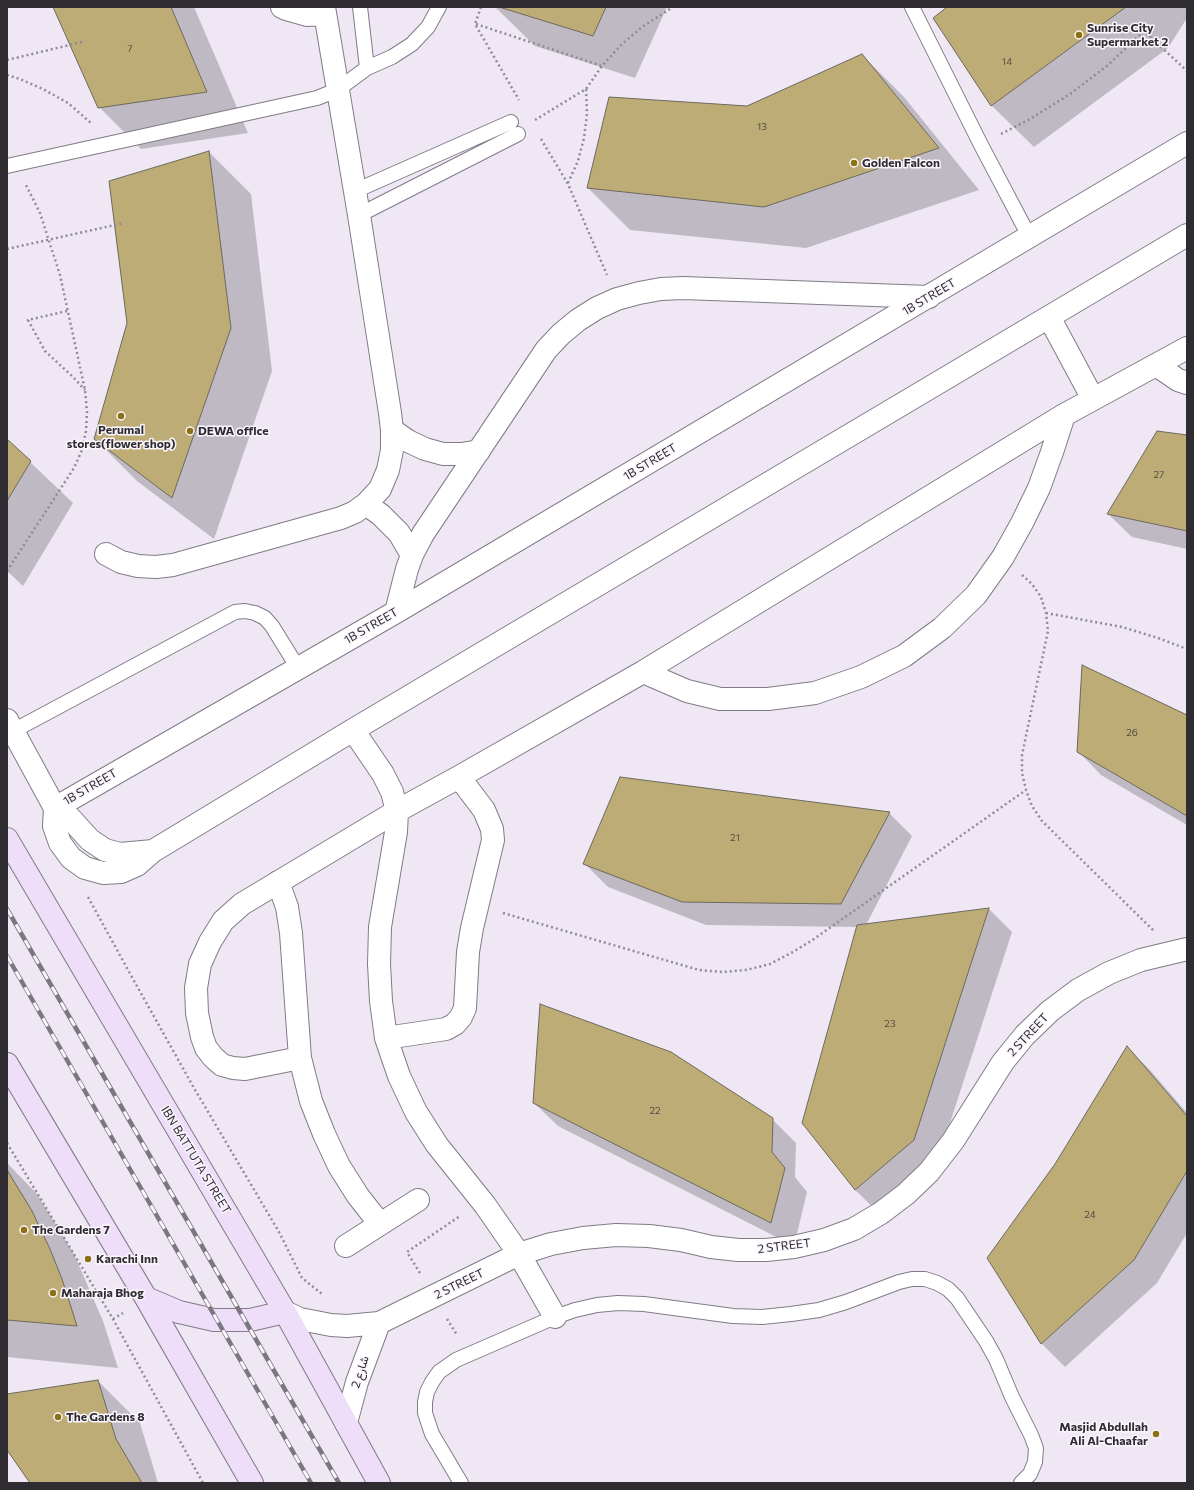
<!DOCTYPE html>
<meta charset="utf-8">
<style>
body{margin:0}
#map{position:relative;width:1194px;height:1490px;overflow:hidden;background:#efe8f4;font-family:Commissioner,sans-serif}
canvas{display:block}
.frame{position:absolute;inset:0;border:8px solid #2f2c31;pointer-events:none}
</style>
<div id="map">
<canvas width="1194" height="1490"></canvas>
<div class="frame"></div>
</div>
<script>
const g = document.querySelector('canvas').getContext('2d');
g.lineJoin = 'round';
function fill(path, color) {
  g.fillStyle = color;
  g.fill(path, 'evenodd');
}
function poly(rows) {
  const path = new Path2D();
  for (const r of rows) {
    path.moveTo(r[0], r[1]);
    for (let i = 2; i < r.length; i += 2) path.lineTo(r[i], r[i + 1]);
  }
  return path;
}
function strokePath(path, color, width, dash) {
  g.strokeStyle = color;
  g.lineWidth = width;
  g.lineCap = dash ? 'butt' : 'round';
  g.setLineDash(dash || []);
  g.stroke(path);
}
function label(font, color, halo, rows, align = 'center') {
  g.font = font + ' Commissioner,Vazirmatn,sans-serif';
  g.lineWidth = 3;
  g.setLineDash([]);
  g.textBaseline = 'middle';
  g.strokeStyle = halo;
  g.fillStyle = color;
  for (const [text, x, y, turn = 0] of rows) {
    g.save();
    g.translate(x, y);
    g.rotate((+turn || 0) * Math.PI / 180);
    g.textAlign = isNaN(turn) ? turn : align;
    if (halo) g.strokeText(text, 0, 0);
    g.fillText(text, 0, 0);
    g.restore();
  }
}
const shadow = poly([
 [54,7,194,7,248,133,141,149,99,107],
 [495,7,667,7,635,78,535,46],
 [948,7,1187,7,1187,18,1168,48,1034,147,992,106,934,18],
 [862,55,904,97,979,190,806,248,630,230,588,188,747,107],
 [209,152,251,194,272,371,214,539,137,481,95,439,128,323,110,182],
 [1187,436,1187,549,1132,537,1108,514],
 [7,440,73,503,23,586,7,571],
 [1187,716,1187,825,1101,775,1078,751],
 [889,813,912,836,866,925,989,909,1012,932,937,1163,879,1213,855,1190,858,927,706,925,608,887,585,864],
 [1127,1047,1150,1070,1187,1113,1187,1233,1157,1283,1065,1367,1042,1344,989,1258,1056,1165],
 [534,1103,772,1119,796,1143,795,1177,807,1192,794,1246,558,1126],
 [7,1163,37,1194,74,1254,103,1321,118,1368,7,1357],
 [98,1381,140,1423,158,1483,31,1483,7,1448,7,1395]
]);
const building = poly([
 [53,7,171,7,207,92,98,108,53,7],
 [499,7,606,7,593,36,499,7],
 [947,7,1126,7,991,106,933,18,947,7],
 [862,54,939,148,764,207,587,188,609,97,747,106,862,54],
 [209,151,231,328,172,498,94,439,127,323,109,181,209,151],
 [1157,431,1187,435,1187,531,1107,514,1157,431],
 [7,439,31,461,7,501,7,439],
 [1082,665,1187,715,1187,816,1077,752,1082,665],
 [620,777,890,812,841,904,682,902,583,864,620,777],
 [989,908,914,1140,855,1190,802,1123,857,925,989,908],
 [540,1004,671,1052,773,1118,772,1152,785,1168,771,1223,533,1103,540,1004],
 [1127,1046,1187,1116,1187,1171,1134,1260,1041,1344,987,1258,1055,1164,1127,1046],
 [7,1170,32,1211,50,1249,62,1279,77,1326,7,1320,7,1170],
 [98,1380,116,1439,142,1483,30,1483,7,1450,7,1394,98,1380]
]);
const path = poly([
 [481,7,475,24,519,100],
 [476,24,602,66],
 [7,60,82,42],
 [7,75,20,79,43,89,68,103,91,123],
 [535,120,586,89,602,66,621,45,642,27,673,7],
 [1001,134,1030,119,1070,94,1107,66,1144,31,1187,71],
 [541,139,568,184,607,275],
 [568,183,578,161,584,138,587,114,586,89],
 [7,249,124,223],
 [67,311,28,320,45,351,73,377,85,390],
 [7,571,74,468,82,450,86,431,87,412,85,390,60,275,40,213,26,185],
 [1022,575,1032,584,1041,597,1046,613,1048,631,1022,755,1022,773,1026,790,1032,806,1042,821,1153,930],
 [1046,613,1122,627,1158,638,1187,649],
 [88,897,133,979,194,1088,279,1232,302,1278,322,1294],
 [503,913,699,970,723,972,746,970,770,964,791,953,811,941,1026,790],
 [7,1143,113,1319,203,1483],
 [420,1273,407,1252,460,1216],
 [113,1319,123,1313],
 [447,1319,457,1335]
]);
const service = poly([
 [360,7,367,68,392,57,412,44,428,27,439,7],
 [912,7,981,145,1029,236],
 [7,166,317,98,337,90,367,68],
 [355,191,511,122],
 [359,215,518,134],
 [13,731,235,612,245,611,255,613,265,618,272,626,298,668],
 [461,1483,432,1434,425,1413,425,1402,427,1392,432,1382,439,1372,456,1360,555,1317,575,1310,597,1305,618,1303,644,1304,733,1316,762,1317,791,1314,819,1310,846,1302,899,1282,912,1279,925,1279,937,1283,948,1289,957,1298,986,1341,996,1359,1012,1397,1031,1435,1036,1448,1035,1462,1030,1474,1021,1483]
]);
const minor = poly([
 [282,7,286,9,307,15,325,14],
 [1049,317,1093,399],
 [1156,365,1178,380,1187,383],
 [392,430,408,441,425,449,443,454,462,454,479,451],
 [366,504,381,515,399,533,412,555],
 [106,554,121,562,138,566,156,567,173,565,341,518,355,512,366,504,380,489,388,470,392,450,392,430,390,413,359,215,324,7],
 [396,612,407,569,412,555,423,534,546,350,561,334,578,320,597,308,617,299,639,293,661,289,683,288,929,297],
 [643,672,687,691,720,699,768,699,815,693,861,677,904,656,942,628,976,595,1003,557,1022,523,1039,488,1052,452,1064,415],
 [7,720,55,808,70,818,90,840,105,850,120,854,153,851],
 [353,730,383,774,392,792,397,811,396,832,380,927,379,964,381,1001,386,1038,399,1076,416,1112,437,1145,485,1205,519,1254,555,1317],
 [55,808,54,826,60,843,71,858,85,868,103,873,121,872,137,865,153,851,353,730,1187,235],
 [55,808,396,612,1187,143],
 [278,882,287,907,291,933,300,1058,311,1101,324,1134,339,1166,358,1196,380,1224],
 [386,1038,446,1029,455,1024,461,1017,465,1008,468,952,472,928,493,840,492,829,484,810,459,777],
 [300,1058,245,1069,233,1068,222,1065,213,1057,206,1048,202,1037,197,1013,196,988,200,964,210,942,223,921,242,904,397,811,459,777,643,672,1064,415,1187,348],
 [346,1246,418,1200],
 [285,1312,300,1319,331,1325,347,1326,379,1323,519,1254,551,1244,583,1238,616,1235,649,1236,681,1240,711,1247,738,1250,766,1250,794,1247,824,1240,854,1229,881,1213,906,1194,929,1172,953,1141,1003,1062,1025,1035,1050,1011,1078,990,1109,973,1141,960,1187,949],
 [346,1423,357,1382,379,1323]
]);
const secondary = poly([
 [7,839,285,1312,379,1483],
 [7,1064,146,1298,252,1483],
 [146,1298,179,1312,214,1320,250,1320,285,1312]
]);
const rail = poly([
 [7,909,339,1483],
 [7,956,311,1483]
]);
const markers = [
 [1079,35,4,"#8b7114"],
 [854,163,4,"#8b7114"],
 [121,416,4,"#8b7114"],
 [190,431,4,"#8b7114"],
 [24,1230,4,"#8b7114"],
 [88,1259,4,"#8b7114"],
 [53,1293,4,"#8b7114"],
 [58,1417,4,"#8b7114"],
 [1156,1434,4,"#8b7114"]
];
const numberNames = [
 ["7",130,49],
 ["14",1007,62],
 ["13",762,127],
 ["27",1159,475],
 ["26",1132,733],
 ["21",735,838],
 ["23",890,1024],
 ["22",655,1111],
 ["24",1090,1215]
];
const poiNames = [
 ["Sunrise City",1087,28],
 ["Supermarket 2",1087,42],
 ["Golden Falcon",862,163],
 ["Perumal",121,430,"center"],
 ["stores(flower shop)",121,444,"center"],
 ["DEWA office",198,431],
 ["The Gardens 7",32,1230],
 ["Karachi Inn",96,1259],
 ["Maharaja Bhog",61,1293],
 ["The Gardens 8",66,1417],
 ["Masjid Abdullah",1148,1427,"right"],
 ["Ali Al-Chaafar",1148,1441,"right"]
];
const streetNames = [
 ["1B STREET",929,297,-31],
 ["1B STREET",650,462,-31],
 ["1B STREET",371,626,-30],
 ["1B STREET",90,787,-30],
 ["2 STREET",1028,1035,-47],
 ["IBN BATTUTA STREET",196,1160,59],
 ["2 STREET",784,1246,-7],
 ["2 STREET",459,1284,-26],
 ["شارع 2",360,1372,-72]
];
fill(shadow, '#0003');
fill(building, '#beac77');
strokePath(building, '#6c685d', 1);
strokePath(service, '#817b86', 16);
strokePath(minor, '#817b86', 24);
strokePath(secondary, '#817b86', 24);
strokePath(path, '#8f8a93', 2.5, [2, 3]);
strokePath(service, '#fff', 14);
strokePath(minor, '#fff', 22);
strokePath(secondary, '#eedef9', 22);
strokePath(rail, '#7b777e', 4.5);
strokePath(rail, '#fbf6fe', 3, [9]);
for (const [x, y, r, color] of markers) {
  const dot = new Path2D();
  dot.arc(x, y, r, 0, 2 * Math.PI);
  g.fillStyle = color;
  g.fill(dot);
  strokePath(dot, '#fbf6fe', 1.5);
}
label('10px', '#534c42', null, numberNames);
label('bold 12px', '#2f2c31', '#fbf6fe', poiNames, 'left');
label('12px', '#2f2c31', '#fbf6fe', streetNames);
</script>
